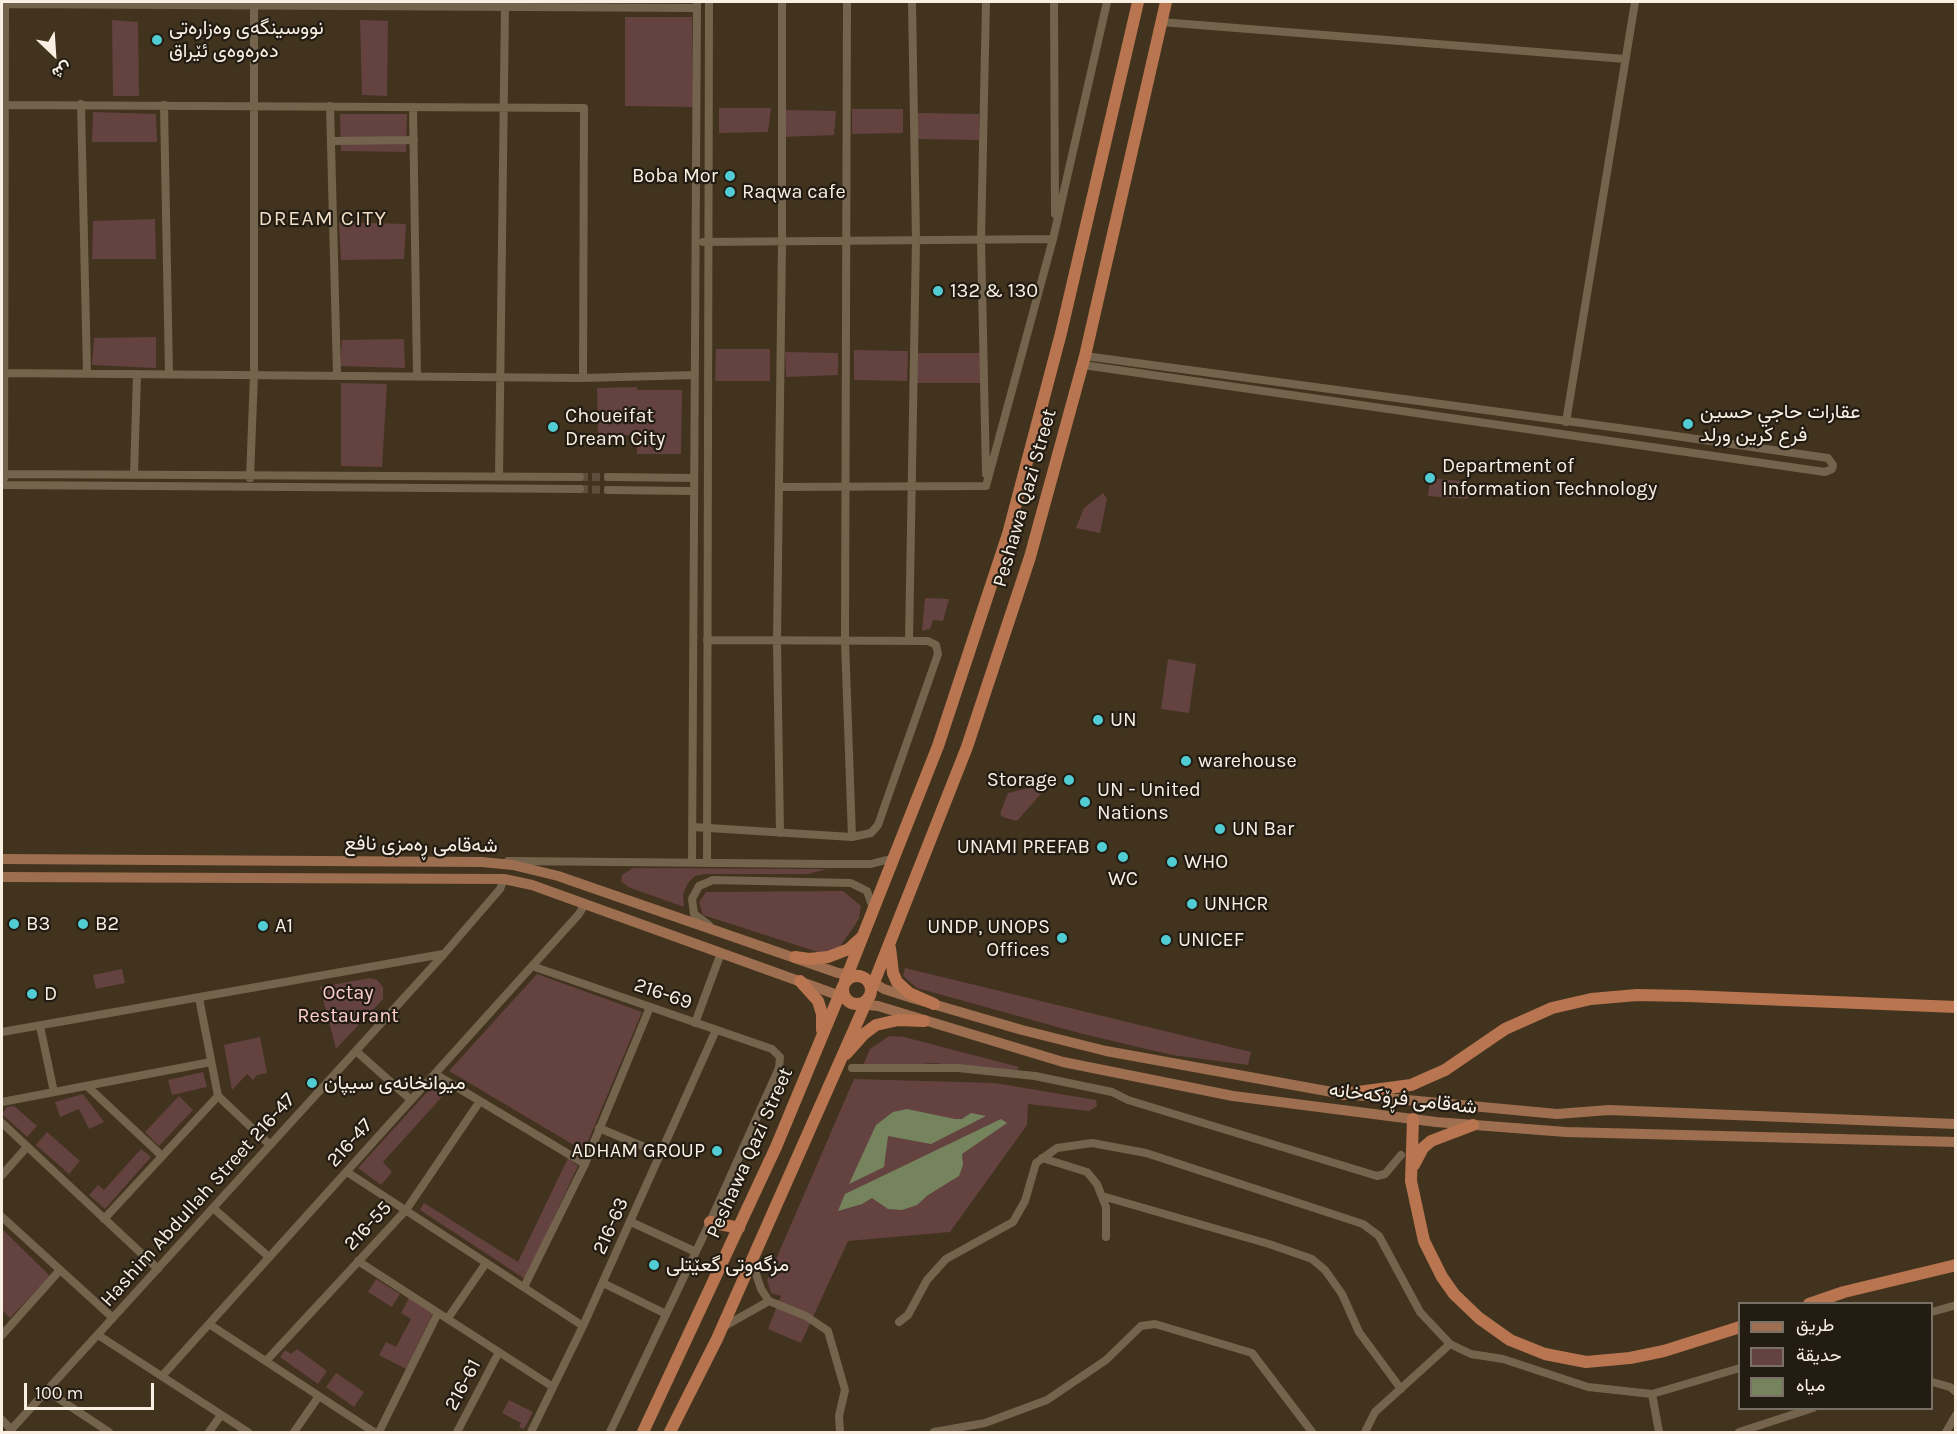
<!DOCTYPE html>
<meta charset="utf-8">
<style>
body{margin:0}
#map{position:relative;width:1957px;height:1434px;overflow:hidden;background:#41331e;font-family:Karla,Vazirmatn,sans-serif}
canvas{display:block}
.frame{position:absolute;inset:0;border:3px solid #f9f0e3;pointer-events:none}
.legend{position:absolute;left:1738px;top:1302px;width:195px;height:108px;box-sizing:border-box;background:#231c13;border:2px solid #797166;margin:0;padding:8px 10px;list-style:none;font-size:18px;color:#f9f0e3}
.legend li{display:flex;align-items:center;gap:12px;height:30px}
.legend b{width:30px;border:2px solid #797166}
.north{position:absolute;left:24px;top:24px;width:60px;height:60px;-webkit-text-stroke:4px #231c13;paint-order:stroke;rotate:155deg;font-size:16px;font-weight:700;line-height:24px;text-align:center;color:#f9f0e3}
.north::after{content:'';display:block;margin:auto;width:21px;height:27px;background:#f9f0e3;clip-path:polygon(50% 0,100% 100%,50% 72%,0 100%)}
.scale{position:absolute;left:24px;top:1383px;width:130px;height:27px;box-sizing:border-box;border:3px solid #f9f0e3;border-top:0;padding-left:8px;font-size:18px;line-height:21px;white-space:nowrap;color:#f9f0e3;-webkit-text-stroke:4px #231c13;paint-order:stroke}
</style>
<div id="map">
<canvas width="1957" height="1434"></canvas>
<div class="frame"></div>
<ul class="legend">
<li><b style="height:8px;background:#9d6e4f"></b>طريق</li>
<li><b style="height:16px;background:#644240"></b>حديقة</li>
<li><b style="height:16px;background:#76845e"></b>مياه</li>
</ul>
<div class="north">ش</div>
<div class="scale">100 m</div>
</div>
<script>
const g = document.querySelector('canvas').getContext('2d');
g.lineJoin = 'round';
function fill(path, color) {
  g.fillStyle = color;
  g.fill(path, 'evenodd');
}
function poly(rows) {
  const path = new Path2D();
  for (const r of rows) {
    if (r.length === 3) {
      path.moveTo(r[0] + r[2], r[1]);
      path.arc(r[0], r[1], r[2], 0, 2 * Math.PI);
      continue;
    }
    path.moveTo(r[0], r[1]);
    for (let i = 2; i < r.length; i += 2) path.lineTo(r[i], r[i + 1]);
  }
  return path;
}
function strokePath(path, color, width, dash) {
  g.strokeStyle = color;
  g.lineWidth = width;
  g.lineCap = dash ? 'butt' : 'round';
  g.setLineDash(dash || []);
  g.stroke(path);
}
function label(font, color, halo, rows, align = 'center') {
  g.font = font + ' Karla,Vazirmatn,sans-serif';
  g.lineWidth = 4.5;
  g.setLineDash([]);
  g.textBaseline = 'middle';
  g.strokeStyle = halo;
  g.fillStyle = color;
  for (const [text, x, y, turn = 0] of rows) {
    g.save();
    g.translate(x, y);
    g.rotate((+turn || 0) * Math.PI / 180);
    g.textAlign = isNaN(turn) ? turn : align;
    if (halo) g.strokeText(text, 0, 0);
    g.fillText(text, 0, 0);
    g.restore();
  }
}
const green = poly([
 [625,17,692,17,693,107,625,106],
 [112,20,138,22,139,96,113,96],
 [360,20,388,21,387,96,362,95],
 [719,108,771,108,768,132,719,133],
 [852,109,903,109,903,133,852,134],
 [786,110,836,111,834,135,783,137],
 [93,112,156,114,157,142,92,142],
 [918,113,979,114,979,140,918,139],
 [340,114,407,114,406,152,341,151],
 [155,219,156,259,92,259,93,221],
 [339,222,406,224,404,259,341,260],
 [156,337,156,368,92,365,94,338],
 [404,339,405,368,340,366,342,340],
 [716,349,770,349,770,381,715,381],
 [854,350,908,351,907,381,854,380],
 [785,352,838,353,838,375,786,377],
 [915,353,985,353,985,383,915,383],
 [341,383,387,384,382,467,341,466],
 [637,387,637,390,682,390,681,454,637,454,637,435,598,435,597,388],
 [1430,478,1470,482,1467,499,1428,496],
 [1103,493,1107,499,1100,533,1076,528,1084,508],
 [925,598,949,599,943,621,933,620,930,629,922,631],
 [1168,659,1196,664,1189,713,1161,709],
 [1033,787,1046,788,1017,821,1003,817,1000,814,1008,793],
 [633,868,827,869,808,874,704,874,695,876,688,883,683,894,684,907,628,887,621,881,622,875],
 [843,891,861,906,859,919,839,948,824,954,703,915,699,902,706,892],
 [905,968,1251,1052,1248,1065,1172,1055,1079,1033,917,988,903,976],
 [122,969,125,983,96,989,93,975],
 [537,974,642,1012,584,1151,449,1071],
 [370,978,377,980,383,987,383,999,336,1049,320,987],
 [889,1036,904,1037,1019,1067,1016,1072,934,1063,886,1067,863,1065,870,1049],
 [260,1037,267,1073,257,1075,253,1080,247,1074,232,1090,224,1045],
 [203,1072,207,1087,172,1095,168,1080],
 [854,1079,995,1083,1096,1100,1097,1106,1089,1111,1028,1104,1027,1125,950,1232,848,1241,801,1343,768,1329,781,1296,771,1293,767,1280],
 [438,1080,449,1089,383,1162,392,1172,381,1185,358,1168],
 [83,1094,104,1122,89,1129,79,1109,60,1117,55,1102],
 [179,1096,193,1110,159,1146,145,1132],
 [14,1106,37,1126,27,1137,2,1114,7,1107],
 [47,1132,80,1161,69,1174,36,1145],
 [141,1149,151,1157,105,1209,89,1195,98,1185,104,1190],
 [568,1158,578,1166,525,1279,420,1210,424,1203,518,1262],
 [2,1229,50,1276,10,1318,2,1310],
 [376,1279,400,1294,392,1307,368,1292],
 [409,1298,433,1313,406,1369,379,1355,386,1342,396,1347,411,1319,401,1313],
 [297,1349,327,1371,318,1384,280,1357,285,1350,291,1354],
 [336,1373,364,1392,354,1407,326,1387],
 [509,1400,533,1412,524,1429,519,1427,521,1423,502,1413]
]);
const water = poly([
 [907,1109,955,1119,962,1119,971,1113,986,1116,931,1144,888,1136,884,1167,849,1184,876,1125,893,1112],
 [1001,1119,1007,1123,962,1154,963,1165,959,1176,928,1195,917,1205,902,1210,888,1209,872,1198,862,1204,838,1211,845,1194]
]);
const minorTunnel = poly([
 [580,477,608,477],
 [580,489,608,490]
]);
const minor = poly([
 [847,2,845,641,852,837],
 [1054,2,1055,214],
 [2,4,697,8],
 [1161,22,1625,59],
 [81,104,87,373],
 [2,105,584,108,583,378],
 [164,105,169,374],
 [330,106,337,374],
 [413,107,417,375],
 [331,141,414,140],
 [703,242,1053,239],
 [1083,365,1825,472,1832,469,1833,465,1828,458,1641,431,1085,356],
 [2,373,583,378,695,375],
 [1566,422,1635,2],
 [2,474,580,477],
 [986,474,981,240,986,2],
 [134,475,137,374],
 [499,476,505,6],
 [608,477,694,478],
 [4,478,5,4],
 [250,478,254,374,254,5],
 [2,485,580,489],
 [986,486,1053,239,1107,2],
 [779,487,986,486],
 [608,490,693,491],
 [909,641,916,240,912,2],
 [693,827,852,837,871,833,878,825,938,654,936,645,928,641,707,640],
 [780,833,777,642,782,242,782,2],
 [508,861,829,864,871,864,894,858],
 [692,861,697,2],
 [707,861,709,2],
 [709,925,694,914,692,899,699,886,713,880,851,883,867,891,873,908],
 [532,966,772,1049,780,1057,779,1068,710,1222,610,1432],
 [199,998,218,1096,270,1145],
 [695,1023,721,953],
 [40,1026,54,1092],
 [2,1032,443,954],
 [356,1051,411,1100],
 [852,1068,958,1068,1035,1076,1112,1092,1128,1100,1377,1176,1385,1174,1401,1155],
 [435,1074,585,1164],
 [87,1086,162,1156],
 [2,1102,211,1062],
 [2,1123,158,1269],
 [599,1128,661,1154],
 [1042,1158,1087,1172,1097,1184,1106,1207,1106,1237],
 [347,1172,583,1326],
 [2,1175,26,1148],
 [1102,1196,1269,1244,1312,1259,1325,1270,1342,1294,1359,1332,1401,1389],
 [213,1208,269,1257],
 [2,1217,113,1318],
 [104,1219,218,1096],
 [631,1222,696,1252],
 [358,1261,553,1387],
 [752,1262,761,1289,769,1301,806,1316,828,1331,845,1390,839,1416,840,1432],
 [603,1283,666,1314],
 [524,1287,585,1164,650,1007],
 [1932,1312,1956,1305],
 [448,1318,486,1263],
 [899,1322,908,1315,927,1280,946,1259,1013,1222,1025,1201,1036,1163,1057,1148,1092,1143,1146,1153,1363,1224,1379,1236,1420,1312,1450,1344,1471,1354,1503,1359,1588,1387,1652,1394,1740,1368],
 [209,1324,374,1432],
 [723,1327,769,1301],
 [2,1335,60,1270],
 [98,1335,248,1432],
 [266,1361,406,1210,480,1101],
 [162,1376,579,914,585,904],
 [1932,1382,1950,1387,1956,1392],
 [47,1391,109,1432],
 [1652,1394,1659,1432],
 [2,1420,12,1430],
 [9,1432,444,954,500,889,504,879],
 [209,1432,221,1415],
 [294,1432,319,1396],
 [379,1432,438,1313],
 [457,1432,499,1352],
 [531,1432,583,1326,716,1030],
 [934,1432,985,1423,1047,1400,1106,1360,1141,1326,1155,1324,1252,1353,1312,1432],
 [1365,1432,1375,1412,1450,1344],
 [1739,1432,1813,1408],
 [1946,1432,1956,1415]
]);
const major = poly([
 [2,859,482,862,513,865,558,876,838,973,859,975],
 [2,877,504,879,532,885,832,993,849,1001],
 [867,979,884,989,912,998,1022,1030,1106,1051,1343,1094,1557,1114,1609,1110,1956,1124],
 [858,1004,878,1006,1063,1062,1233,1096,1436,1122,1566,1132,1956,1142]
]);
const highway = poly([
 [890,948,893,973,897,982,909,993,934,1004],
 [795,957,809,959,828,957,849,949,862,937],
 [857,990,14],
 [800,981,818,1001,822,1014,822,1030],
 [845,981,938,746,1008,534,1061,333,1138,2],
 [871,990,967,747,1030,557,1085,356,1166,2],
 [846,1054,864,1034,876,1025,898,1020,924,1021],
 [1343,1094,1411,1085,1445,1070,1505,1029,1552,1008,1591,999,1637,995,1688,996,1956,1007],
 [1413,1119,1411,1181,1424,1241,1442,1277,1454,1294,1479,1318,1510,1340,1545,1354,1586,1362,1630,1358,1664,1351,1740,1327],
 [1414,1165,1423,1148,1431,1141,1473,1125],
 [710,1222,739,1228],
 [1809,1304,1844,1292,1956,1265],
 [643,1432,776,1147,843,986],
 [670,1432,717,1339,868,998]
]);
const markers = [
 [157,40,6,"#51ccd3"],
 [730,176,6,"#51ccd3"],
 [730,192,6,"#51ccd3"],
 [938,291,6,"#51ccd3"],
 [1688,424,6,"#51ccd3"],
 [553,427,6,"#51ccd3"],
 [1430,478,6,"#51ccd3"],
 [1098,720,6,"#51ccd3"],
 [1186,761,6,"#51ccd3"],
 [1069,780,6,"#51ccd3"],
 [1085,802,6,"#51ccd3"],
 [1220,829,6,"#51ccd3"],
 [1102,847,6,"#51ccd3"],
 [1123,857,6,"#51ccd3"],
 [1172,862,6,"#51ccd3"],
 [1192,904,6,"#51ccd3"],
 [14,924,6,"#51ccd3"],
 [83,924,6,"#51ccd3"],
 [263,926,6,"#51ccd3"],
 [1062,938,6,"#51ccd3"],
 [1166,940,6,"#51ccd3"],
 [32,994,6,"#51ccd3"],
 [312,1083,6,"#51ccd3"],
 [717,1151,6,"#51ccd3"],
 [654,1265,6,"#51ccd3"]
];
const poiNames = [
 ["نووسینگەی وەزارەتی",169,28],
 ["دەرەوەی ئێراق",169,51],
 ["Boba Mor",718,176,"right"],
 ["Raqwa cafe",742,192],
 ["132 & 130",950,291],
 ["عقارات حاجي حسين",1700,412],
 ["فرع كرين ورلد",1700,435],
 ["Choueifat",565,416],
 ["Dream City",565,439],
 ["Department of",1442,466],
 ["Information Technology",1442,489],
 ["UN",1110,720],
 ["warehouse",1198,761],
 ["Storage",1057,780,"right"],
 ["UN - United",1097,790],
 ["Nations",1097,813],
 ["UN Bar",1232,829],
 ["UNAMI PREFAB",1090,847,"right"],
 ["WHO",1184,862],
 ["WC",1123,879,"center"],
 ["UNHCR",1204,904],
 ["B3",26,924],
 ["B2",95,924],
 ["A1",275,926],
 ["UNDP, UNOPS",1050,927,"right"],
 ["Offices",1050,950,"right"],
 ["UNICEF",1178,940],
 ["D",44,994],
 ["میوانخانەی سیپان",324,1083],
 ["ADHAM GROUP",705,1151,"right"],
 ["مزگەوتی گعێتلی",666,1265]
];
const streetNames = [
 ["Peshawa Qazi Street",1025,498,-74],
 ["شەقامی ڕەمزی نافع",421,845,1],
 ["216-69",663,994,19],
 ["شەقامی فڕۆکەخانە",1403,1099,7],
 ["216-47",350,1143,-48],
 ["Peshawa Qazi Street",750,1153,-66],
 ["Hashim Abdullah Street 216-47",198,1200,-48],
 ["216-55",368,1226,-47],
 ["216-63",611,1226,-66],
 ["216-61",463,1385,-62]
];
const parkNames = [
 ["Octay",348,993],
 ["Restaurant",348,1016]
];
const neighbourhoodNames = [
 ["DREAM CITY",323,219]
];
fill(green, '#644240');
fill(water, '#76845e');
strokePath(minorTunnel, '#5d4f3c', 8, [8, 4]);
strokePath(minor, '#74644e', 8);
strokePath(major, '#9d6e4f', 10);
strokePath(highway, '#b97550', 12);
for (const [x, y, r, color] of markers) {
  const dot = new Path2D();
  dot.arc(x, y, r, 0, 2 * Math.PI);
  g.fillStyle = color;
  g.fill(dot);
  strokePath(dot, '#231c13', 2);
}
label('20px', '#f9f0e3', '#231c13', poiNames, 'left');
label('20px', '#f9f0e3', '#231c13', streetNames);
label('20px', '#fdcfcb', '#231c13', parkNames);
g.letterSpacing = '1.5px';
label('21px', '#f0ddc4', '#231c13', neighbourhoodNames);
g.letterSpacing = '0px';
</script>
